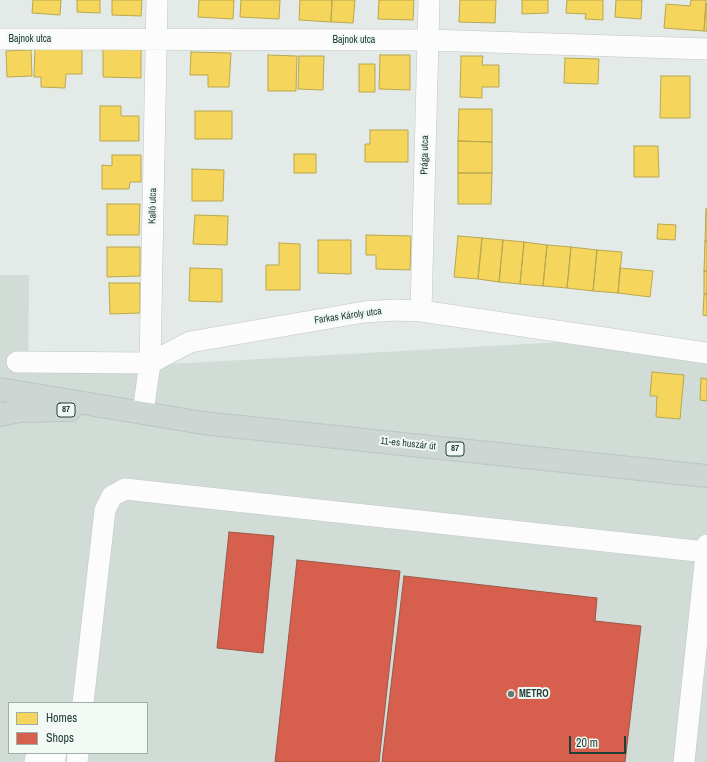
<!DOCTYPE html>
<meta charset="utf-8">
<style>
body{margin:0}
#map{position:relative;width:707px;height:762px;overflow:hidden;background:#e4eae7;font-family:"Archivo Narrow",sans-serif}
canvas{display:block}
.legend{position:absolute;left:8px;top:702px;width:140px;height:52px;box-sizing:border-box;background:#f2f9f5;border:1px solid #9eafa8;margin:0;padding:5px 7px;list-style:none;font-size:12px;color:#203f35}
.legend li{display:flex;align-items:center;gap:8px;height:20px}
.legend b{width:20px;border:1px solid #9eafa8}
.scale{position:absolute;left:569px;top:736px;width:57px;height:18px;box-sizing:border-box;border:2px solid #203f35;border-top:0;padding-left:5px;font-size:12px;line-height:14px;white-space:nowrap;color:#203f35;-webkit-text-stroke:3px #f2f9f5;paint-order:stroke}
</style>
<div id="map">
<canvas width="707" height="762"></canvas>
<ul class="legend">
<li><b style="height:11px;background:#f6d55c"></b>Homes</li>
<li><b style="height:11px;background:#d6604d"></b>Shops</li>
</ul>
<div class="scale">20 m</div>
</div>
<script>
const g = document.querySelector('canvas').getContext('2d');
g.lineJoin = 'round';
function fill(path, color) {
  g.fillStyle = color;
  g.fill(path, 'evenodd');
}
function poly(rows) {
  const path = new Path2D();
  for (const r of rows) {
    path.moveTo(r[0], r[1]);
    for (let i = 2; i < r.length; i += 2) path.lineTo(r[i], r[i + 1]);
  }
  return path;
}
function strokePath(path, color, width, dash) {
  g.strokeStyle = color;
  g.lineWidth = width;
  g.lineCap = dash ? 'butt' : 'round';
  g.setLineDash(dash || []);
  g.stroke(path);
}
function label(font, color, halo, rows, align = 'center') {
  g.font = font + ' "Archivo Narrow",sans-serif';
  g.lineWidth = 4;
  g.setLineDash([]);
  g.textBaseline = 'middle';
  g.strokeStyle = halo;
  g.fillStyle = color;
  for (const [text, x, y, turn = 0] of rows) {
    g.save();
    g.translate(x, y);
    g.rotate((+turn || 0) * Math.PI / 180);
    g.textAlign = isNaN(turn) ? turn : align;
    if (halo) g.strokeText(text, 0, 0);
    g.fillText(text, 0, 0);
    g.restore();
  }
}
const built = poly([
 [0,275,29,275,28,372,562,342,707,362,707,762,0,762],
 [9,703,147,703,147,753,9,753]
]);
const homes = poly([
 [33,0,61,0,60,15,32,13,33,0],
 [77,0,100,0,100,13,77,12,77,0],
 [112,0,142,0,141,16,112,15,112,0],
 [199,0,234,0,233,19,198,17,199,0],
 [241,0,280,0,279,19,240,17,241,0],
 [300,0,332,0,331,22,299,20,300,0],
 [332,0,355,0,353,23,331,22,332,0],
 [379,0,414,0,413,20,378,19,379,0],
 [460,0,496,0,495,23,459,22,460,0],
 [522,0,548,0,548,13,522,14,522,0],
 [567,0,603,0,603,20,585,19,586,14,566,13,567,0],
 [616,0,642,0,641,19,615,17,616,0],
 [691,0,706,0,704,31,664,28,666,4,690,6,691,0],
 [706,4,707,4,707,31,704,31,706,4],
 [103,47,141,47,141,78,103,77,103,47],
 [35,48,82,49,82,74,66,74,65,88,41,87,41,77,34,77,35,48],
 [31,50,32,76,7,77,6,51,31,50],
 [191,52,231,53,229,87,208,87,208,75,190,75,191,52],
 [268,55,297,56,296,91,268,91,268,55],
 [380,55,410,55,410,90,379,89,380,55],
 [299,56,324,56,323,90,298,89,299,56],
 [461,56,483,56,482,65,499,65,499,87,482,87,482,98,460,97,461,56],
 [565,58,599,59,598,84,564,83,565,58],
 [359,64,375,64,375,92,359,92,359,64],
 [661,76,690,76,690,118,660,118,661,76],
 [100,106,121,106,121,116,139,116,139,141,100,141,100,106],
 [459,109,492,109,492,142,458,141,459,109],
 [195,111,232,111,232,139,195,139,195,111],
 [370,130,408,130,408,162,365,162,365,144,370,144,370,130],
 [458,141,492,142,492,173,458,173,458,141],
 [634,146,658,146,659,177,634,177,634,146],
 [294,154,316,154,316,173,294,173,294,154],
 [112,155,141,155,141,182,130,182,129,189,102,189,102,165,112,166,112,155],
 [192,169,224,170,223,201,192,201,192,169],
 [458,173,492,173,491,204,458,204,458,173],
 [107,204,140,204,139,235,107,235,107,204],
 [706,209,707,209,707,241,705,241,706,209],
 [195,215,228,216,227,245,193,244,195,215],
 [658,224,676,225,675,240,657,239,658,224],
 [366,235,411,236,410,270,376,269,376,255,366,255,366,235],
 [458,236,482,238,478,279,454,277,458,236],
 [482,238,503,240,499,282,478,279,482,238],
 [318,240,351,240,351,274,318,273,318,240],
 [503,240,524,242,520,284,499,282,503,240],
 [705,241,707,241,707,271,704,271,705,241],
 [524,242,547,245,543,286,520,284,524,242],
 [279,243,300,244,300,290,266,290,266,265,279,265,279,243],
 [547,245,571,247,567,288,543,286,547,245],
 [107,247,140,247,140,276,107,277,107,247],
 [571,247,597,250,593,291,567,288,571,247],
 [597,250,622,252,618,293,593,291,597,250],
 [190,268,222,269,222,302,189,301,190,268],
 [620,268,653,271,650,297,618,293,620,268],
 [704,271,707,271,707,294,704,294,704,271],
 [109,283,140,283,140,313,110,314,109,283],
 [704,294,707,294,707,316,703,315,704,294],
 [652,372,684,375,680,419,656,417,657,396,650,396,652,372],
 [701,378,707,379,707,401,700,400,701,378]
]);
const shops = poly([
 [229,532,274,536,263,653,217,648,229,532],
 [297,560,400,571,379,762,275,762,297,560],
 [404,576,597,598,595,621,641,626,625,762,382,762,404,576]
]);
const minor = poly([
 [0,39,428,40,707,49],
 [421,311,429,0],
 [17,362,150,363,190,342,364,312,394,310,421,311,707,353],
 [143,412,150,363,157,0],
 [83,703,105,510,112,496,125,489,706,552],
 [35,762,37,753],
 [54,762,56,753],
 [77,762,78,753],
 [684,762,707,545]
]);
const major = poly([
 [0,389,203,423,707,476],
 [0,415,19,411,70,410]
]);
const markers = [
 [511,694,4,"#657b73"]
];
const shields = [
 [66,410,18],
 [455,449,18]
];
const shieldNames = [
 ["87",66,410],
 ["87",455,449]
];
const streetNames = [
 ["Bajnok utca",30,39],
 ["Bajnok utca",354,40],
 ["Prága utca",425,155,-89],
 ["Kalló utca",153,206,-89],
 ["Farkas Károly utca",348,316,-8],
 ["11-es huszár út",408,444,6]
];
const poiNames = [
 ["METRO",519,694]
];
fill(built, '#d1dcd7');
fill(homes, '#f6d55c');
strokePath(homes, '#b6a850', 1);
fill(shops, '#d6604d');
strokePath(shops, '#9f5646', 1);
strokePath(minor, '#c1c7c4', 22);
strokePath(major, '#bcc6c2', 24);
strokePath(minor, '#fbfcfb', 21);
strokePath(major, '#cdd6d3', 22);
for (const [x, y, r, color] of markers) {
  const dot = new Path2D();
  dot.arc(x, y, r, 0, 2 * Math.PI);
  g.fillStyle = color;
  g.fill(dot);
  strokePath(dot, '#f2f9f5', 1.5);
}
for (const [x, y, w] of shields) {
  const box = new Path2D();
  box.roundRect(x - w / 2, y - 7, w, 14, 3);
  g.fillStyle = '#f2f9f5';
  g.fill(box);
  strokePath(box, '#203f35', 1);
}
label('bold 9px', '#203f35', null, shieldNames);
label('10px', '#203f35', '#f2f9f5', streetNames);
label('bold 10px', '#203f35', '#f2f9f5', poiNames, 'left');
</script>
